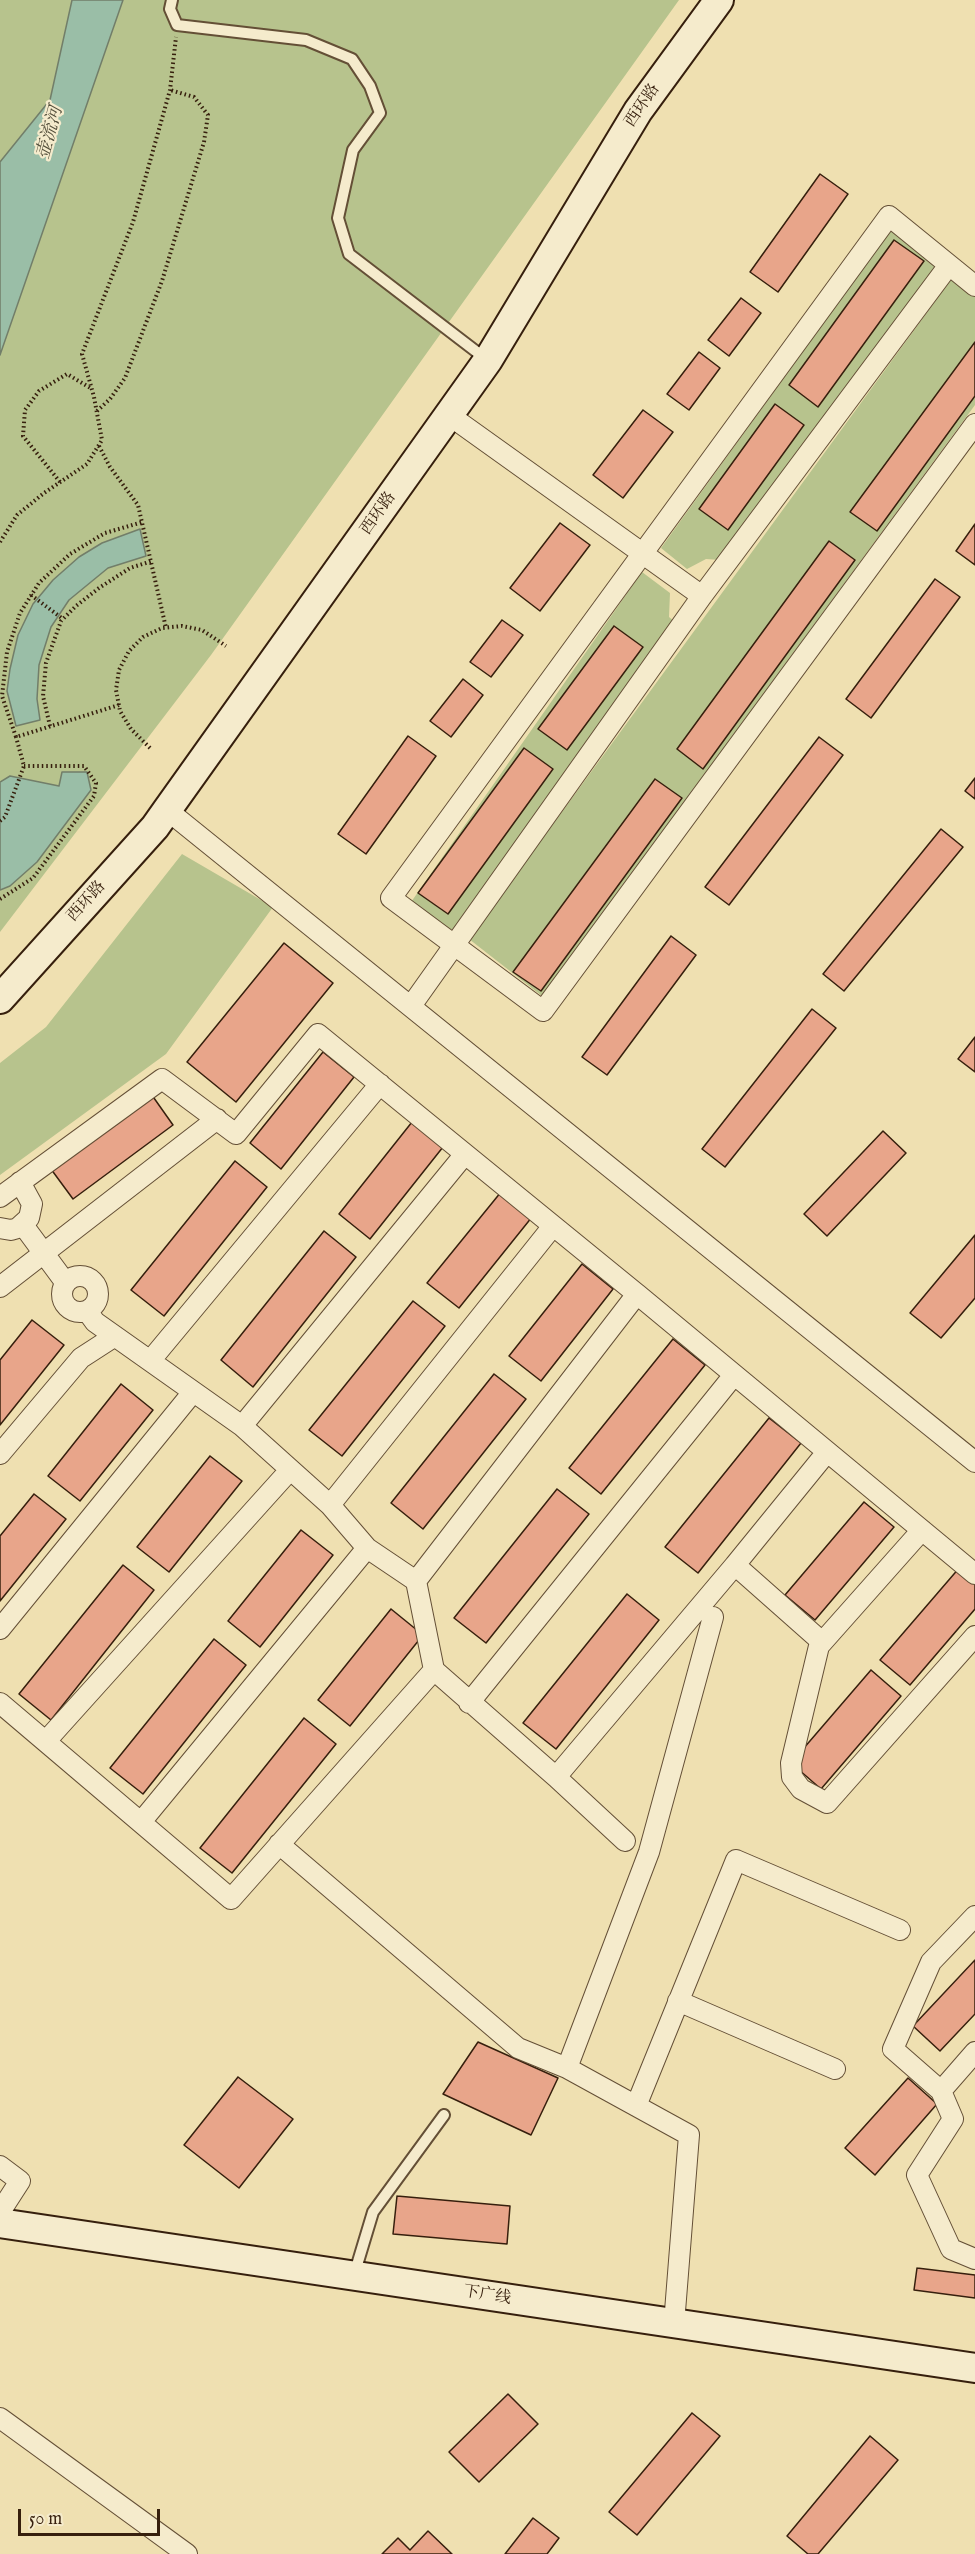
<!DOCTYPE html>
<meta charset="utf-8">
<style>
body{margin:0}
#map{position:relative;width:975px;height:2554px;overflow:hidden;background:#efe0b1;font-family:"IM FELL English",serif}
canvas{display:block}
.scale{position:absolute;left:18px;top:2509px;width:142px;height:27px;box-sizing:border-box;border:3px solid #361f0d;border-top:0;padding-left:8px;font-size:18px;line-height:21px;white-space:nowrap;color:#361f0d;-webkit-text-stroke:4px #f5ebcc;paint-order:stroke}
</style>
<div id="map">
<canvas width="975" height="2554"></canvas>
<div class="scale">50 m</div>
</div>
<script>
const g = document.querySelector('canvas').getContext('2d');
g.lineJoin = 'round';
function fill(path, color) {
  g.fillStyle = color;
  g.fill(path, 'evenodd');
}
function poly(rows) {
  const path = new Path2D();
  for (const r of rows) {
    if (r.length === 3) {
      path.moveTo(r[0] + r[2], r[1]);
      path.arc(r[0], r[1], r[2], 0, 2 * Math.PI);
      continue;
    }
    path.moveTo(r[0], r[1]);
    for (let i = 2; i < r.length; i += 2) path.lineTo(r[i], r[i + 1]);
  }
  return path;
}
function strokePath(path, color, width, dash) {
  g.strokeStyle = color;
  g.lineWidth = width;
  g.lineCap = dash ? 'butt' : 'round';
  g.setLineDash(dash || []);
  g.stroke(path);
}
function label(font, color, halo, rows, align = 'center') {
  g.font = font + ' "IM FELL English","Noto Serif SC",serif';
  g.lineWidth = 4.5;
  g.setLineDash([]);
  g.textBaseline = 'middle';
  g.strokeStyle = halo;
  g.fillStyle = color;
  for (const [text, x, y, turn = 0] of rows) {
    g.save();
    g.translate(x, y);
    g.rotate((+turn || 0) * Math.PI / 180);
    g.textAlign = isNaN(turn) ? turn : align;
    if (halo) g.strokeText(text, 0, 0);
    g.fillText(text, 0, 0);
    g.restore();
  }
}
const green = poly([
 [0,0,72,0,50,100,0,162],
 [123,0,679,0,211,655,0,932,0,355],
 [892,228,938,265,721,560,706,559,687,569,661,548],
 [894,240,924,262,818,406,789,385],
 [775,405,804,426,727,530,699,509],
 [953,277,975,294,975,342,851,512,877,531,975,396,975,405,542,996,469,939],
 [829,541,855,560,703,769,677,749],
 [654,779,655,779,540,991,513,972],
 [642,572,670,593,669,617,675,622,458,927,445,932,409,905],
 [613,626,643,647,567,750,539,729],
 [525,748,553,770,447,914,419,894],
 [182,854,273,907,166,1054,0,1175,0,1063,46,1027]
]);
const water = poly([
 [72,0,123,0,0,355,0,162,50,100,72,0],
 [140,529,146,556,108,568,69,600,51,627,39,665,37,699,40,720,16,726,7,691,10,669,18,635,33,604,53,580,79,557,102,543,140,529],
 [62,772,87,772,91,790,37,862,10,886,0,890,0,782,10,776,59,786,62,772]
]);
const building = poly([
 [820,174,848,194,778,292,750,272,820,174],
 [894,240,924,261,818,407,789,385,894,240],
 [741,298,761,313,729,356,708,340,741,298],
 [975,342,975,396,877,531,850,512,975,342],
 [699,352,720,368,689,410,667,394,699,352],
 [775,404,804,425,728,530,699,509,775,404],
 [643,410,673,432,623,498,593,475,643,410],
 [560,523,590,545,540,611,510,588,560,523],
 [975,524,975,565,956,551,975,524],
 [829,541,855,560,703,769,677,749,829,541],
 [935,579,960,597,871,718,846,699,935,579],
 [502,620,523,635,491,677,470,662,502,620],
 [614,626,643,647,567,750,538,729,614,626],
 [463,679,483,695,451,737,430,721,463,679],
 [408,736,436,756,366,854,338,834,408,736],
 [819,737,843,755,729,905,705,887,819,737],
 [524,748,553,769,448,914,418,893,524,748],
 [975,778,975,799,965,791,975,778],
 [655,779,682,798,541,991,513,972,655,779],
 [941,829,963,847,844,991,823,974,941,829],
 [671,936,696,955,607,1075,582,1057,671,936],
 [284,943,333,983,236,1102,187,1062,284,943],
 [812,1009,836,1028,725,1167,702,1149,812,1009],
 [975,1037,975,1072,958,1059,975,1037],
 [323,1052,354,1077,281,1169,250,1143,323,1052],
 [149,1091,173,1125,73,1199,48,1165,149,1091],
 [412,1122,443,1147,370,1239,339,1214,412,1122],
 [883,1131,906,1153,827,1236,804,1214,883,1131],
 [235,1161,267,1187,164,1316,131,1290,235,1161],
 [501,1192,532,1217,459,1308,427,1283,501,1192],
 [324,1231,356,1257,253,1387,221,1360,324,1231],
 [975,1235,975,1298,941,1338,910,1313,975,1235],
 [582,1264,613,1289,541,1381,509,1356,582,1264],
 [413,1301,445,1326,342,1456,309,1430,413,1301],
 [32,1320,64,1345,0,1425,0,1360,32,1320],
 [673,1339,705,1365,601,1494,569,1468,673,1339],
 [494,1374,526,1399,423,1529,391,1503,494,1374],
 [121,1384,153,1410,80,1501,48,1476,121,1384],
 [769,1418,801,1443,698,1573,665,1547,769,1418],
 [210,1456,242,1481,169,1572,137,1547,210,1456],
 [557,1489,589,1514,486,1643,454,1618,557,1489],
 [34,1494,66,1519,0,1601,0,1536,34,1494],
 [864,1502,894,1527,815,1620,785,1595,864,1502],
 [301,1530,333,1555,260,1647,228,1621,301,1530],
 [123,1565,154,1590,51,1720,19,1694,123,1565],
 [960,1567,975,1580,975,1609,910,1685,880,1660,960,1567],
 [627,1594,659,1620,556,1749,523,1723,627,1594],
 [391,1609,423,1635,350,1726,318,1700,391,1609],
 [214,1639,246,1665,143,1794,110,1768,214,1639],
 [871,1670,901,1696,821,1789,791,1763,871,1670],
 [304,1718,336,1744,232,1873,200,1848,304,1718],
 [975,1960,975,2014,940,2051,913,2026,975,1960],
 [478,2042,558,2078,531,2135,443,2094,478,2042],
 [238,2077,293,2119,239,2188,184,2145,238,2077],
 [908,2078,937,2104,875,2175,845,2148,908,2078],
 [397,2196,510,2206,507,2244,393,2234,397,2196],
 [917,2268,975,2275,975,2298,914,2290,917,2268],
 [508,2394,538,2424,479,2482,449,2452,508,2394],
 [692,2413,720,2436,637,2535,609,2512,692,2413],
 [870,2436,898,2460,818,2554,808,2554,787,2536,870,2436],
 [533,2518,559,2538,547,2554,505,2554,533,2518],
 [428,2531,452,2554,382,2554,398,2538,410,2550,428,2531]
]);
const path = poly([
 [97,411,110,399,125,378,162,281,204,142,208,115,194,97,170,90],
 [99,446,110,467,138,505,166,628],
 [60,482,23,436,25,410,39,391,67,374,92,389],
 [0,542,17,515,44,493,87,464,102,440,94,397,82,354,133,222,170,90,176,37],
 [31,595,63,619],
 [119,705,16,737,2,696,7,652,20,613,39,583,70,554,105,533,143,522],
 [50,726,43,696,46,663,61,621,76,606,99,588,130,568,152,561],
 [150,748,131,729,120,711,116,690,119,670,129,651,143,637,162,628,182,626,202,630,226,646],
 [0,821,5,817,24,766,16,737],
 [0,899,33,878,94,796,96,783,84,766,24,766]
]);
const service = poly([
 [172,0,170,9,177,25,306,40,352,59,370,86,380,113,353,150,338,218,349,254,486,359],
 [354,2275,373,2212,444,2115]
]);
const minor = poly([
 [975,286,889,216,391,898,543,1011,975,424],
 [449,415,702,596],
 [167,810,975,1462],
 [411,1006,702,596,949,265],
 [0,1197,162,1079,236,1134,318,1034,637,1294],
 [23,1225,65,1282],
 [0,1228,11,1230,18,1228,29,1218,32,1204,20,1182],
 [80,1294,18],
 [0,1287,217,1119],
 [150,1361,380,1084],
 [242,1426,465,1154],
 [0,1454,81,1358,115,1336],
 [330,1505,553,1226],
 [922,1530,819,1646,791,1763,792,1777,801,1789,827,1803,975,1636],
 [416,1581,637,1294,975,1574],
 [0,1629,193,1392],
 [822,1642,735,1565,827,1452],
 [434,1670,556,1777],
 [0,1703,231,1899,434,1670,416,1581,367,1548,330,1505,242,1426,95,1322,87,1311],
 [469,1703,734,1375],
 [46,1741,290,1470],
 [141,1822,367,1548],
 [625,1841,556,1777,735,1565],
 [279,1844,518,2048,567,2068,689,2135,674,2324],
 [975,1916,931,1962,893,2049,941,2091,953,2119,917,2175,951,2249,975,2259],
 [678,2001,835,2069],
 [567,2068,649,1852,713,1617],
 [941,2091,975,2052],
 [636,2106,736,1860,900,1930],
 [0,2166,20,2181,0,2212],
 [0,2418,187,2554]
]);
const secondary = poly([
 [0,999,155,827,167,810,488,360,638,111,719,0],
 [0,2223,975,2368]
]);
const streetNames = [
 ["西环路",643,106,-56],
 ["西环路",379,514,-55],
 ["西环路",87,902,-48],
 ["下广线",487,2296,9]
];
const waterNames = [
 ["壶流河",51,133,-75]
];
fill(green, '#b7c38d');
fill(water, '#9abea7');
strokePath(water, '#727e69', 1.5);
fill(building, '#e8a58a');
strokePath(building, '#361f0d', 1.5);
strokePath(service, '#644f36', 14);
strokePath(minor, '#644f36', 22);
strokePath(secondary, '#361f0d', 32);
strokePath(path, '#361f0d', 4, [1.5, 3]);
strokePath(service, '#f5ebcc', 10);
strokePath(minor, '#f5ebcc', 20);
strokePath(secondary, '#f5ebcc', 28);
label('16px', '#361f0d', '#f5ebcc', streetNames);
label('italic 18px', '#544f3b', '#f5ebcc', waterNames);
</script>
